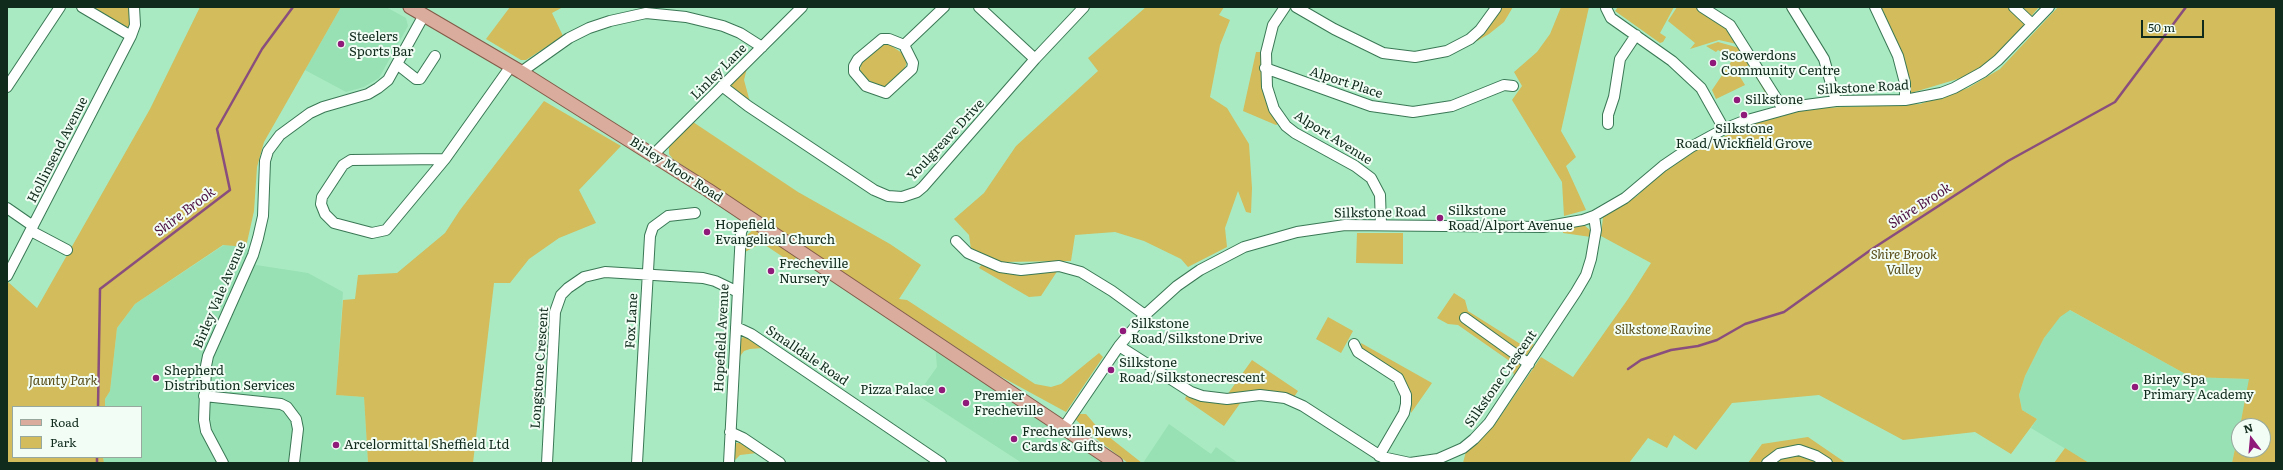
<!DOCTYPE html>
<style>
body{margin:0}
#map{position:relative;width:2283px;height:470px;overflow:hidden;background:#a9eac2;font-family:Literata,serif}
canvas{display:block}
.frame{position:absolute;inset:0;border:8px solid #102a1c;pointer-events:none}
.legend{position:absolute;left:12px;top:406px;width:130px;height:52px;box-sizing:border-box;background:#f1fdf5;border:1px solid #97a99e;margin:0;padding:5px 7px;list-style:none;font-size:12px;color:#102a1c}
.legend li{display:flex;align-items:center;gap:8px;height:20px}
.legend b{width:20px;border:1px solid #97a99e}
.north{position:absolute;left:2231px;top:418px;width:40px;height:40px;box-sizing:border-box;background:#f1fdf5;border:1px solid #97a99e;border-radius:50%;rotate:344deg;font-size:11px;font-weight:700;line-height:16px;text-align:center;color:#102a1c}
.north::after{content:'';display:block;margin:auto;width:14px;height:18px;background:#8f1a7a;clip-path:polygon(50% 0,100% 100%,50% 72%,0 100%)}
.scale{position:absolute;left:2141px;top:20px;width:63px;height:18px;box-sizing:border-box;border:2px solid #102a1c;border-top:0;padding-left:5px;font-size:12px;line-height:14px;white-space:nowrap;color:#102a1c;-webkit-text-stroke:3px #f1fdf5;paint-order:stroke}
</style>
<div id="map">
<canvas width="2283" height="470"></canvas>
<div class="frame"></div>
<ul class="legend">
<li><b style="height:5px;background:#daac9e"></b>Road</li>
<li><b style="height:11px;background:#d2bc5b"></b>Park</li>
</ul>
<div class="north">N</div>
<div class="scale">50 m</div>
</div>
<script>
const g = document.querySelector('canvas').getContext('2d');
g.lineJoin = 'round';
function fill(path, color) {
  g.fillStyle = color;
  g.fill(path, 'evenodd');
}
function poly(rows) {
  const path = new Path2D();
  for (const r of rows) {
    path.moveTo(r[0], r[1]);
    for (let i = 2; i < r.length; i += 2) path.lineTo(r[i], r[i + 1]);
  }
  return path;
}
function strokePath(path, color, width, dash) {
  g.strokeStyle = color;
  g.lineWidth = width;
  g.lineCap = dash ? 'butt' : 'round';
  g.setLineDash(dash || []);
  g.stroke(path);
}
function label(font, color, halo, rows, align = 'center') {
  g.font = font + ' Literata,serif';
  g.lineWidth = 4;
  g.setLineDash([]);
  g.textBaseline = 'middle';
  g.strokeStyle = halo;
  g.fillStyle = color;
  for (const [text, x, y, turn = 0] of rows) {
    g.save();
    g.translate(x, y);
    g.rotate((+turn || 0) * Math.PI / 180);
    g.textAlign = isNaN(turn) ? turn : align;
    if (halo) g.strokeText(text, 0, 0);
    g.fillText(text, 0, 0);
    g.restore();
  }
}
const built = poly([
 [341,7,386,7,406,18,408,26,379,78,364,87,346,92,305,70],
 [224,245,246,247,256,265,308,273,343,292,336,395,364,397,368,463,104,463,103,457,141,457,141,407,105,407,105,399,110,391,117,328,135,304],
 [2066,308,2191,377,2250,379,2232,463,2089,463,2031,428,2037,419,2022,410,2019,395,2025,376,2044,338],
 [935,344,1116,463,1022,463,917,395,937,367],
 [1169,424,1211,454,1216,447,1238,463,1143,463]
]);
const green = poly([
 [89,7,128,7,131,14,131,24,129,28,125,28],
 [200,7,341,7,264,142,257,167,254,211,246,247,223,245,135,304,117,328,110,391,105,399,105,407,13,407,13,457,103,457,104,463,7,463,7,281,37,308,150,109],
 [510,7,563,7,552,13,563,36,526,60,521,60,486,39],
 [1146,7,1224,7,1219,15,1230,20,1220,45,1210,97,1227,108,1249,144,1252,188,1251,213,1246,212,1238,191,1225,228,1227,247,1188,267,1181,259,1144,241,1115,232,1075,235,1071,261,1001,262,971,249,969,235,954,219,984,193,1016,146,1098,71,1088,58],
 [1502,7,1513,7,1504,22,1489,34,1477,41,1475,38,1492,21],
 [1561,7,1589,7,1561,131,1576,157,1566,166,1586,210,1564,216,1562,182,1512,100,1522,86,1514,72,1537,52,1550,34],
 [1618,7,1674,7,1660,33,1666,37,1663,42,1660,43,1615,11],
 [1677,7,1696,7,1729,26,1741,45,1719,40,1690,49,1695,43,1668,21],
 [1879,7,2039,7,2001,52,1971,75,1911,93,1910,86],
 [2058,7,2276,7,2276,463,2232,463,2239,430,2239,450,2263,450,2263,426,2240,426,2249,379,2191,377,2070,310,2060,317,2044,338,2025,376,2019,395,2022,410,2037,419,2011,454,1975,432,1903,440,1819,395,1732,403,1696,450,1674,435,1667,448,1648,438,1629,463,1463,463,1466,451,1493,427,1541,357,1573,377,1628,299,1651,263,1601,236,1603,217,1637,196,1654,179,1698,149,1757,121,1788,113,1819,108,1920,104,1968,88,2000,69],
 [1718,42,1743,49,1772,98,1770,101,1749,65,1743,68,1739,75,1745,85,1716,99,1712,90,1733,59,1718,50,1716,52,1706,46],
 [884,44,890,45,902,53,907,61,905,68,885,87,876,85,864,77,860,70,861,64,879,45],
 [1256,52,1261,52,1261,83,1265,98,1278,124,1276,125,1243,111],
 [747,68,744,80,750,102,730,86],
 [544,101,621,146,579,190,596,223,559,238,529,259,510,283,494,283,473,463,368,463,364,397,336,395,343,300,355,299,358,275,397,273,445,233,460,210],
 [693,122,798,192,890,244,921,265,899,299,907,300,1035,384,1051,387,1061,384,1099,353,1103,357,1066,412,998,375,673,159,669,154,669,146],
 [1584,225,1591,231,1591,237,1563,233,1563,229],
 [754,229,797,256,792,263,762,243,745,252,747,235],
 [1357,233,1403,233,1403,264,1356,263],
 [982,264,1058,270,1041,296,1029,297,979,268],
 [1454,293,1465,300,1468,311,1522,345,1534,344,1514,376,1511,362,1458,325,1448,324,1437,318],
 [1328,317,1353,331,1341,353,1316,339],
 [744,336,763,348,750,349,744,351,738,359,738,342],
 [1361,343,1432,383,1411,413,1409,394,1362,351],
 [1252,360,1298,391,1294,397,1227,395],
 [1187,394,1202,400,1222,404,1241,402,1224,426,1185,399],
 [1080,414,1086,414,1099,429,1142,463,1128,463,1098,440,1075,419],
 [1808,437,1846,463,1748,463,1762,444],
 [736,443,741,443,757,453,740,455,733,462,733,447],
 [2065,448,2089,463,2054,463]
]);
const stream = poly([
 [1628,369,1641,360,1671,350,1698,346,1717,340,1745,324,1784,312,1872,249,2008,161,2115,102,2186,7],
 [98,407,100,289,230,190,217,129,262,49,293,7],
 [97,463,97,457]
]);
const minor = poly([
 [82,7,131,36],
 [979,7,1035,59],
 [1285,7,1273,25,1266,53,1267,87,1274,109,1286,126,1295,133,1355,166,1371,178,1380,195,1381,225],
 [1296,7,1334,29,1383,53,1415,57,1447,51,1470,39,1480,30,1496,8],
 [1702,7,1730,25,1783,109],
 [1792,7,1824,59,1836,101],
 [1875,7,1898,56,1905,83,1905,100],
 [2014,7,2032,24],
 [1606,8,1611,18,1672,61,1701,88,1724,129],
 [882,39,889,39,904,45,913,63,912,69,886,93,866,86,854,72,854,66,858,59,882,39],
 [904,45,944,7],
 [397,64,416,79,420,79,435,56],
 [1265,68,1371,106,1413,112,1452,106,1504,85,1513,86],
 [521,72,569,38,589,28,610,21,646,13,686,17,723,26,740,33,762,47],
 [722,86,748,106,874,190,888,196,902,197,917,192,923,187,1035,59,1084,7],
 [7,87,60,7],
 [1608,124,1608,115,1614,97,1620,59,1636,35],
 [653,155,802,7],
 [445,159,351,160,343,165,322,197,321,204,325,214,334,223,372,233,386,230,445,159,511,66],
 [7,208,33,226],
 [31,231,67,250],
 [956,241,968,253,1000,267,1021,270,1059,266,1081,272,1112,291,1145,315],
 [7,276,131,36,135,25,134,7],
 [1465,318,1529,364],
 [736,327,751,334,941,463],
 [1354,344,1358,352,1398,378,1406,395,1406,404,1404,413,1379,456],
 [1119,346,1191,392,1202,396,1227,399,1260,395,1285,398,1303,406,1382,457,1410,463,1438,459,1463,448,1474,439,1489,423,1576,292,1586,275,1591,259,1596,230,1594,216],
 [204,396,281,404,287,407,296,419,298,429,294,463],
 [1064,427,1119,346,1145,315,1177,286,1200,270,1244,247,1297,232,1345,225,1543,227,1583,220,1594,216,1625,198,1663,166,1691,147,1724,129,1744,121,1798,106,1836,101,1905,100,1941,93,1954,88,1983,72,1998,60,2049,7],
 [730,432,743,438,780,463],
 [223,463,206,431,204,420,206,366,208,356,253,255,258,238,263,216,265,161,268,151,280,135,310,113,323,107,368,94,378,88,388,80,424,15],
 [547,463,555,312,561,295,568,288,584,277,605,272,703,278,715,281,738,292],
 [637,463,650,236,653,227,668,216,695,213],
 [729,463,741,232,748,217],
 [1767,463,1779,454,1799,450,1816,456,1827,463]
]);
const major = poly([
 [410,7,521,72,708,190,1116,463]
]);
const markers = [
 [341,44,4,"#8f1a7a"],
 [1713,63,4,"#8f1a7a"],
 [1737,100,4,"#8f1a7a"],
 [1744,115,4,"#8f1a7a"],
 [1440,218,4,"#8f1a7a"],
 [707,232,4,"#8f1a7a"],
 [771,271,4,"#8f1a7a"],
 [1123,331,4,"#8f1a7a"],
 [1111,370,4,"#8f1a7a"],
 [156,378,4,"#8f1a7a"],
 [2135,387,4,"#8f1a7a"],
 [942,390,4,"#8f1a7a"],
 [966,403,4,"#8f1a7a"],
 [1014,439,4,"#8f1a7a"],
 [336,445,4,"#8f1a7a"]
];
const poiNames = [
 ["Steelers",349,37],
 ["Sports Bar",349,52],
 ["Scowerdons",1721,56],
 ["Community Centre",1721,71],
 ["Silkstone",1745,100],
 ["Silkstone",1744,129,"center"],
 ["Road/Wickfield Grove",1744,144,"center"],
 ["Silkstone",1448,211],
 ["Road/Alport Avenue",1448,226],
 ["Hopefield",715,225],
 ["Evangelical Church",715,240],
 ["Frecheville",779,264],
 ["Nursery",779,279],
 ["Silkstone",1131,324],
 ["Road/Silkstone Drive",1131,339],
 ["Silkstone",1119,363],
 ["Road/Silkstonecrescent",1119,378],
 ["Shepherd",164,371],
 ["Distribution Services",164,386],
 ["Birley Spa",2143,380],
 ["Primary Academy",2143,395],
 ["Pizza Palace",934,390,"right"],
 ["Premier",974,396],
 ["Frecheville",974,411],
 ["Frecheville News,",1022,432],
 ["Cards & Gifts",1022,447],
 ["Arcelormittal Sheffield Ltd",344,445]
];
const streetNames = [
 ["Linley Lane",719,72,-45],
 ["Alport Place",1346,83,18],
 ["Silkstone Road",1863,88,-3],
 ["Alport Avenue",1333,138,32],
 ["Youlgreave Drive",946,140,-47],
 ["Hollinsend Avenue",58,150,-63],
 ["Birley Moor Road",676,170,33],
 ["Silkstone Road",1380,213,-1],
 ["Birley Vale Avenue",220,295,-67],
 ["Fox Lane",632,321,-87],
 ["Hopefield Avenue",722,338,-87],
 ["Smalldale Road",807,356,34],
 ["Longstone Crescent",540,368,-86],
 ["Silkstone Crescent",1501,379,-55]
];
const parkNames = [
 ["Shire Brook",1904,255],
 ["Valley",1904,270],
 ["Silkstone Ravine",1663,330],
 ["Jaunty Park",63,381]
];
const waterNames = [
 ["Shire Brook",1920,206,-33],
 ["Shire Brook",185,212,-37]
];
fill(built, '#98e1b4');
fill(green, '#d2bc5b');
strokePath(stream, '#894e7d', 2.5);
strokePath(minor, '#3a7855', 12);
strokePath(major, '#835a47', 15);
strokePath(minor, '#fff', 10);
strokePath(major, '#daac9e', 13);
for (const [x, y, r, color] of markers) {
  const dot = new Path2D();
  dot.arc(x, y, r, 0, 2 * Math.PI);
  g.fillStyle = color;
  g.fill(dot);
  strokePath(dot, '#f1fdf5', 1.5);
}
label('13px', '#102a1c', '#f1fdf5', poiNames, 'left');
label('13px', '#102a1c', '#f1fdf5', streetNames);
label('italic 13px', '#574b16', '#f1fdf5', parkNames);
label('italic 14px', '#4c0f40', '#f1fdf5', waterNames);
</script>
